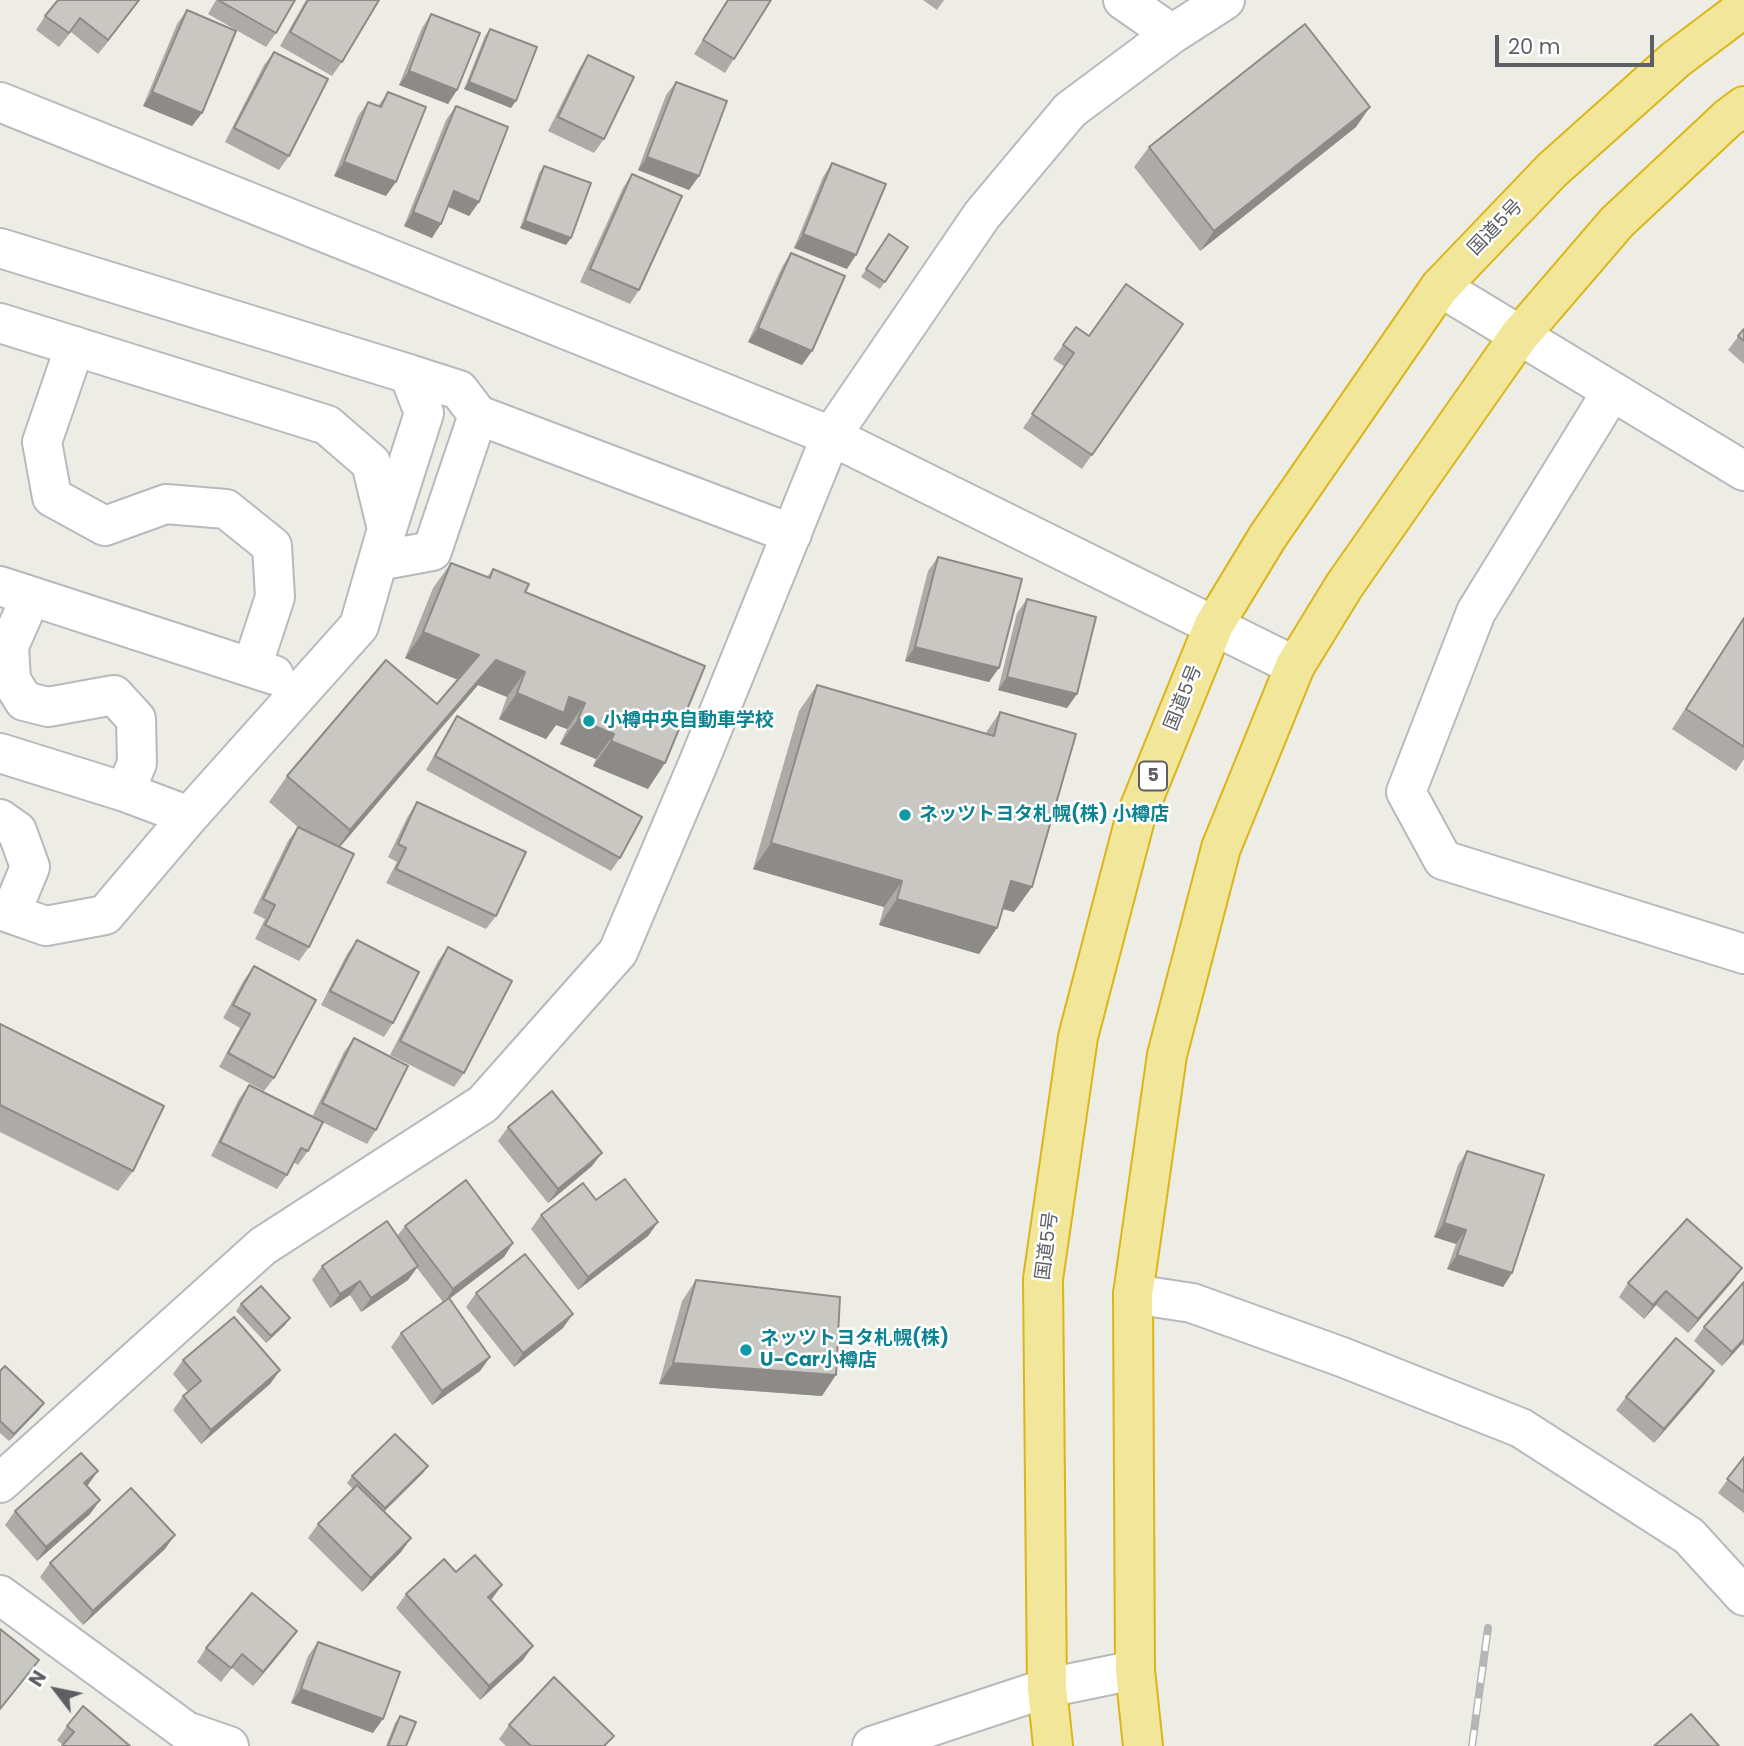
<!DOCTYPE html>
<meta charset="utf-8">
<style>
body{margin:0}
#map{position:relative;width:1744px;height:1746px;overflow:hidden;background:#eeede5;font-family:Poppins,sans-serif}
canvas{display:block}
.north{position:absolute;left:21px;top:1655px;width:70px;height:70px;-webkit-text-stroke:5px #fff;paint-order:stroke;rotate:302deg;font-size:19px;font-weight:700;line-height:28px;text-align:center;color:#5d5f64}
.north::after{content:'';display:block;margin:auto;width:24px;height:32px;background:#5d5f64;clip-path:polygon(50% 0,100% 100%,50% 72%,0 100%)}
.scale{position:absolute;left:1495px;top:35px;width:159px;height:32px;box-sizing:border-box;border:4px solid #5d5f64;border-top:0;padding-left:9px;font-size:21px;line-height:24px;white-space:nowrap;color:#5d5f64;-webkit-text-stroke:5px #fff;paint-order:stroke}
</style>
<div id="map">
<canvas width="1744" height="1746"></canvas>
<div class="north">N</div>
<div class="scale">20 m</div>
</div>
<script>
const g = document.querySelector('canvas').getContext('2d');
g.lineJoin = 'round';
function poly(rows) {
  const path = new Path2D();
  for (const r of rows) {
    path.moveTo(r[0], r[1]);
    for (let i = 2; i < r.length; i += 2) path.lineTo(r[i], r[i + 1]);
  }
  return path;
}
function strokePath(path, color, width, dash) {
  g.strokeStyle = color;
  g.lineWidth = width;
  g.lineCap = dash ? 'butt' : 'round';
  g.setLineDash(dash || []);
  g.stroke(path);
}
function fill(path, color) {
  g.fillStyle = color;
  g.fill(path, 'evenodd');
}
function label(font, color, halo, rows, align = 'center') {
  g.font = font + ' Poppins,"Noto Sans JP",sans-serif';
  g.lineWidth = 5;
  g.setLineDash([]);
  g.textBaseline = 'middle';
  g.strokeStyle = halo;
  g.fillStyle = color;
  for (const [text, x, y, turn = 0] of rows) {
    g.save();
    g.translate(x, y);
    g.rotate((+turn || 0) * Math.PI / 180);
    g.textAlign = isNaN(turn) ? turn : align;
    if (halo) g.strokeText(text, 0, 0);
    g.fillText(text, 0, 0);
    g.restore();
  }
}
const minor = poly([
 [1123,0,1172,34],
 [0,102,831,436,1295,666],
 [0,248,409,374,424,413,387,529],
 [1440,287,1744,471],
 [0,323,327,425,371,463,387,529,359,626,189,816,105,915,46,926,0,910],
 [75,346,42,442,52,497,105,526,166,504,226,509,272,546,275,597,252,667],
 [1612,391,1476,612,1406,792,1443,860,1744,954],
 [478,415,792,534],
 [378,561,432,551,478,415,459,390,409,374],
 [0,586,274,675],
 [31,596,9,646,11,680,24,701,48,707,114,695,136,719,137,763,125,792],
 [0,753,125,792,189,816],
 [0,819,17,831,30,867,11,913],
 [1133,1294,1192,1303,1342,1357,1521,1428,1689,1536,1744,1596],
 [0,1483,263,1246,483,1104,618,952,698,764,831,436,982,215,1070,110,1172,34,1225,0],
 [0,1595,186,1731,229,1746],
 [872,1746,1047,1688,1135,1670]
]);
const highway = poly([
 [1053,1746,1047,1688,1043,1279,1078,1037,1135,819,1214,625,1268,536,1440,287,1552,170,1675,60,1744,8],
 [1143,1746,1135,1670,1133,1294,1167,1055,1221,848,1295,666,1344,586,1519,336,1617,222,1728,118,1744,106]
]);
const rail = poly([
 [1472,1746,1488,1628]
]);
const wall = poly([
 [140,0,98,54,71,32,59,47,36,30,45,16],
 [216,0,295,0,276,33,266,47,208,14],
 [306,0,379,0,342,62,332,76,280,46],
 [727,0,771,0,725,73,694,54],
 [923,0,944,0,937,10],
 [187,10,202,113,192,126,143,106,177,24],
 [431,14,457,90,448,104,399,85,422,28],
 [490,29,511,108,464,89,485,36],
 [274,52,289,156,279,170,225,142,264,65],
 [588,55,604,139,594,153,548,131,579,69],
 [676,82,699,176,689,190,638,170,666,95],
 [388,92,386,196,334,176,358,116,368,102,378,106],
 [456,106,479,202,469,216,448,207,432,238,404,226,446,120],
 [1356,127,1200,251,1134,167,1149,147],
 [832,163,847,269,794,248,823,177],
 [544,166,566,245,520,228,539,173],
 [632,174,639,290,630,304,580,282,623,188],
 [889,234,908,247,880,289,861,277],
 [791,253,812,351,802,365,748,342,782,267],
 [1183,324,1082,469,1023,428,1065,367,1053,359,1063,345,1089,336],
 [1744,329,1744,364,1728,350],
 [938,557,989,682,905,661,928,571],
 [451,563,487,577,493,569,525,592,648,789,593,766,596,759,560,744,567,729,556,725,546,739,499,719,507,697,478,685,340,847,309,947,299,961,255,939,265,919,253,913,288,841,298,827,269,802,287,776,437,704,458,680,405,658,433,588],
 [1027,599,1077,694,1067,708,998,690,1017,613],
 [1744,617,1744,759,1736,771,1672,729],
 [817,685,985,734,1000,712,1014,912,1003,909,997,928,979,954,879,925,884,907,753,869,799,711],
 [457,716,620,858,611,871,426,770,448,730],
 [417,802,496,916,486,929,386,883,397,862,388,857,408,816],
 [357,940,393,1023,384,1037,321,1005,347,954],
 [448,947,464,1073,454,1087,390,1055,438,961],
 [254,966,274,1078,264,1091,219,1067,240,1028,223,1018,244,980],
 [0,1024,133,1171,118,1191,0,1132],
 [354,1038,376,1130,367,1144,312,1117,344,1052],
 [249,1085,308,1151,298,1165,293,1162,287,1175,277,1189,211,1156,239,1099],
 [508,1127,592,1166,548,1203,498,1141],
 [1467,1151,1512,1273,1503,1287,1447,1269,1456,1244,1434,1237,1458,1165],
 [596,1200,658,1222,648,1236,578,1290,531,1229,541,1215],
 [405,1226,513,1243,504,1257,449,1299,490,1357,480,1371,432,1405,391,1347,401,1333,443,1302,417,1268,408,1280,361,1312,350,1295,330,1308,312,1280,322,1266,397,1236],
 [1742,1268,1732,1282,1688,1333,1656,1305,1644,1319,1619,1297,1628,1283],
 [696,1280,822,1396,659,1384,682,1301],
 [1744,1282,1744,1346,1742,1344,1722,1366,1694,1341,1704,1327],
 [476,1293,563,1328,514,1367,466,1307],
 [241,1304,285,1325,266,1343,236,1311],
 [183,1360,280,1370,270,1384,201,1444,173,1410,183,1396,188,1392,173,1374],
 [0,1371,39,1410,9,1441,0,1433],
 [1704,1385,1654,1443,1616,1410,1626,1397],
 [1744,1457,1744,1513,1718,1493],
 [428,1466,423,1473,384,1512,411,1538,401,1552,362,1592,308,1538,318,1524,353,1489,347,1483,352,1476],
 [100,1500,90,1514,37,1561,5,1525,15,1511],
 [165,1549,83,1625,40,1577,50,1563],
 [456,1572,492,1599,491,1600,523,1660,480,1700,396,1608,406,1594],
 [318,1642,373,1733,291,1703,308,1656],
 [287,1645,253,1686,232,1668,221,1682,197,1662,206,1648],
 [400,1716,406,1746,386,1746,395,1723],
 [509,1725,607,1746,506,1746,499,1739],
 [67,1726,130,1746,63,1745,57,1740]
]);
const shadedWall = poly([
 [139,0,140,0,98,54,108,40],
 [409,71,457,90,448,104,399,85],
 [469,82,516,101,511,108,464,89],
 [152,92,202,113,192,126,143,106],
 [1370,107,1356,127,1200,251,1214,231],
 [647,157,699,176,689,190,638,170],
 [344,162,396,182,386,196,334,176],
 [454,191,479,202,469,216,445,205],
 [413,212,441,224,432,238,404,226],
 [525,221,571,238,566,245,520,228],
 [803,234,856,255,847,269,794,248],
 [758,328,812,351,802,365,748,342],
 [423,632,479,655,461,681,405,658],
 [915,647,999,668,989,682,905,661],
 [496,660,525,672,507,697,478,685,332,856,350,830],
 [1007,677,1077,694,1067,708,998,690],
 [517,693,569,697,585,703,567,729,556,725,546,739,499,719],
 [578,719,614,734,596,759,560,744],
 [611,741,665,763,648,789,593,766],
 [771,843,902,881,884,907,753,869],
 [1011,881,1032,887,1014,912,993,906],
 [897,899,997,928,979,954,879,925],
 [602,1153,592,1166,548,1203,558,1189],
 [658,1222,648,1236,578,1290,588,1277],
 [1444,1223,1466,1230,1456,1244,1434,1237],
 [513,1243,504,1257,444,1303,453,1289],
 [1457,1255,1512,1273,1503,1287,1447,1269],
 [418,1266,408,1280,361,1312,371,1298],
 [1742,1268,1732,1282,1688,1333,1698,1319],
 [360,1281,350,1295,330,1308,340,1294],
 [1666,1291,1656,1305,1644,1319,1653,1305],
 [573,1314,563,1328,514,1367,523,1353],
 [290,1318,285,1325,266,1343,271,1336],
 [1744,1339,1744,1341,1742,1344,1722,1366,1732,1352],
 [490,1357,480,1371,432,1405,442,1391],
 [673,1363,836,1375,822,1396,659,1384],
 [280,1370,270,1384,201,1444,211,1430],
 [1714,1371,1704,1385,1654,1443,1664,1429],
 [44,1403,39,1410,9,1441,14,1434],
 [428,1466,423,1473,380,1515,385,1508],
 [98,1471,88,1485,75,1497,84,1483],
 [100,1500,90,1514,37,1561,46,1547],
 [175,1535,165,1549,83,1625,93,1611],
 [411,1538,401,1552,362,1592,371,1578],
 [502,1585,492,1599,479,1611,488,1597],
 [297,1631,287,1645,253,1686,263,1672],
 [533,1646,523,1660,480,1700,489,1686],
 [39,1660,29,1674,0,1710,0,1709],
 [301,1689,383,1719,373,1733,291,1703]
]);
const building = poly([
 [58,0,139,0,108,40,80,18,69,33,45,16,58,0],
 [218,0,295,0,276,33,218,0],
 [308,0,379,0,342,62,290,32,308,0],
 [728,0,771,0,734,59,703,40,728,0],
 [187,10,236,31,202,113,152,92,187,10],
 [431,14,480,33,457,90,409,71,431,14],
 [1305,24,1370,107,1214,231,1149,147,1305,24],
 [490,29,537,47,516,101,469,82,490,29],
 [274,52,328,79,289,156,234,128,274,52],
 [588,55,634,77,604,139,558,117,588,55],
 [676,82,727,101,699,176,647,157,676,82],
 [388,92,426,107,396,182,344,162,368,102,381,107,388,92],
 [456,106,508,127,479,202,454,191,441,224,413,212,456,106],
 [832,163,886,184,856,255,803,234,832,163],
 [544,166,591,183,571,238,525,221,544,166],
 [632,174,682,196,639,290,590,269,632,174],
 [889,234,908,247,885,282,866,269,889,234],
 [791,253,845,276,812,351,758,328,791,253],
 [1126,284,1183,324,1092,455,1032,414,1074,353,1063,345,1076,327,1089,336,1126,284],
 [1744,329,1744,341,1738,336,1744,329],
 [938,557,1022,579,999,668,915,647,938,557],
 [451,563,490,578,493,569,529,584,525,592,705,666,665,763,611,741,614,734,578,719,585,703,569,697,564,713,517,693,525,672,496,660,350,830,287,776,386,660,437,704,479,655,423,632,451,563],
 [1027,599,1096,617,1077,694,1007,677,1027,599],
 [1744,618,1744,747,1686,709,1744,618],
 [817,685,994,736,1000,712,1076,734,1032,887,1011,881,997,928,897,899,902,881,771,843,817,685],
 [457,716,642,817,620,858,435,756,457,716],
 [417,802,526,852,496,916,396,869,406,848,398,844,417,802],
 [298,827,354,854,309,947,265,925,275,905,263,899,298,827],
 [357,940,419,972,393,1023,330,991,357,940],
 [448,947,512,981,464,1073,400,1041,448,947],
 [254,966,316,1000,274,1078,228,1053,250,1014,233,1005,254,966],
 [0,1024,164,1106,133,1171,0,1105,0,1024],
 [354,1038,408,1066,376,1130,322,1103,354,1038],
 [249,1085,323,1122,308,1151,301,1148,287,1175,220,1142,249,1085],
 [552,1091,602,1153,558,1189,508,1127,552,1091],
 [1467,1151,1544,1175,1512,1273,1457,1255,1466,1230,1444,1223,1467,1151],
 [625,1179,658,1222,588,1277,541,1215,583,1183,596,1200,625,1179],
 [466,1180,513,1243,453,1289,405,1226,466,1180],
 [1687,1219,1742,1268,1698,1319,1666,1291,1653,1305,1628,1283,1687,1219],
 [387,1221,418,1266,371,1298,360,1281,340,1294,322,1266,387,1221],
 [525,1254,573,1314,523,1353,476,1293,525,1254],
 [696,1280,840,1297,836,1375,673,1363,696,1280],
 [1744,1282,1744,1339,1732,1352,1704,1327,1744,1282],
 [261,1286,290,1318,271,1336,241,1304,261,1286],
 [449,1298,490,1357,442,1391,401,1333,449,1298],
 [234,1317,280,1370,211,1430,183,1396,201,1381,183,1360,234,1317],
 [1676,1338,1714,1371,1664,1429,1626,1397,1676,1338],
 [5,1366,44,1403,14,1434,0,1421,0,1371,5,1366],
 [395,1434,428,1466,385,1508,352,1476,395,1434],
 [81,1453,98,1471,84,1483,100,1500,46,1547,15,1511,81,1453],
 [1744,1457,1744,1492,1727,1479,1744,1457],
 [357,1485,411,1538,371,1578,318,1524,357,1485],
 [131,1488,175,1535,93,1611,50,1563,131,1488],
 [475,1555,502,1585,488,1597,533,1646,489,1686,406,1594,444,1559,456,1572,475,1555],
 [252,1593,297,1631,263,1672,242,1654,231,1668,206,1648,252,1593],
 [0,1629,39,1660,0,1709,0,1629],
 [318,1642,400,1672,383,1719,301,1689,318,1642],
 [554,1677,614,1736,604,1746,531,1746,509,1725,554,1677],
 [83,1706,130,1746,62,1746,74,1732,67,1726,83,1706],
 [1691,1714,1719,1746,1654,1746,1691,1714],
 [400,1716,416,1722,406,1746,388,1746,400,1716]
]);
const markers = [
 [589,721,7,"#0f9aa8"],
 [905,815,7,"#0f9aa8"],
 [746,1350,7,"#0f9aa8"]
];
const shields = [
 [1153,776,28]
];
const shieldNames = [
 ["5",1153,776]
];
const streetNames = [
 ["国道5号",1496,228,-46],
 ["国道5号",1184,698,-68],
 ["国道5号",1048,1246,-83]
];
const cultureNames = [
 ["小樽中央自動車学校",603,721],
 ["ネッツトヨタ札幌(株) 小樽店",919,815],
 ["ネッツトヨタ札幌(株)",760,1339],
 ["U-Car小樽店",760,1361]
];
strokePath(minor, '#b8b9be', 42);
strokePath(highway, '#dab619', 42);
strokePath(minor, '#fff', 38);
strokePath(highway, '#f1e699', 38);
strokePath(rail, '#b5b6b6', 8);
strokePath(rail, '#fff', 5, [16]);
fill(wall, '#adaba7');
fill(shadedWall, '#8d8b88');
fill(building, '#c9c7c2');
strokePath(building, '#8d8b88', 2);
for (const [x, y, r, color] of markers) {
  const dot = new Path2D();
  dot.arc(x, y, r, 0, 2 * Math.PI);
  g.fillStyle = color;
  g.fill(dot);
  strokePath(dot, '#fff', 2.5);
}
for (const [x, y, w] of shields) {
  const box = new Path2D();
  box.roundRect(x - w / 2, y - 14.5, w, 29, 5);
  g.fillStyle = '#fff';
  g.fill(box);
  strokePath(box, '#5d5f64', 2);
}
label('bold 18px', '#5d5f64', null, shieldNames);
label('19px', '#5d5f64', '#fff', streetNames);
label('bold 19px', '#0d838f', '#fff', cultureNames, 'left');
</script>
